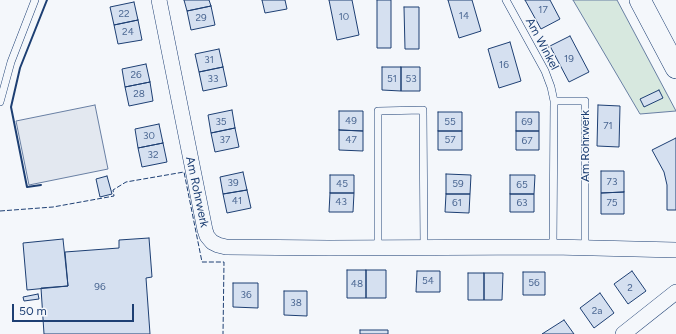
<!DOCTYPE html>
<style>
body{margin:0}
#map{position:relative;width:676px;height:334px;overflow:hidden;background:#f4f7fb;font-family:Figtree,sans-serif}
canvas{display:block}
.scale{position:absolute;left:12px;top:304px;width:122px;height:18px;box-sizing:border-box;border:2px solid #1d3f73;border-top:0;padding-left:5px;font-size:12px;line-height:14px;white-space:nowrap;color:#1d3f73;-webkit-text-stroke:3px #f4f7fb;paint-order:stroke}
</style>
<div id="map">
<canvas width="676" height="334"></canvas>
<div class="scale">50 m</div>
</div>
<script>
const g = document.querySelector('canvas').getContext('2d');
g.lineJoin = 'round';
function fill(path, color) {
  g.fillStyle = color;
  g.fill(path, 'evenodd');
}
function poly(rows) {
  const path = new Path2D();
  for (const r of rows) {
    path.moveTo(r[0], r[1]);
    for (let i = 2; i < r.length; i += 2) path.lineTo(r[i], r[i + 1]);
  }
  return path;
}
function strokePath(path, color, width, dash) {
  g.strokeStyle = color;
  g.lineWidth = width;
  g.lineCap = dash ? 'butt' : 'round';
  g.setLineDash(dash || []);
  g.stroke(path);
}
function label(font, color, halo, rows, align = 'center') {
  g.font = font + ' Figtree,sans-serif';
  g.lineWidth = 3;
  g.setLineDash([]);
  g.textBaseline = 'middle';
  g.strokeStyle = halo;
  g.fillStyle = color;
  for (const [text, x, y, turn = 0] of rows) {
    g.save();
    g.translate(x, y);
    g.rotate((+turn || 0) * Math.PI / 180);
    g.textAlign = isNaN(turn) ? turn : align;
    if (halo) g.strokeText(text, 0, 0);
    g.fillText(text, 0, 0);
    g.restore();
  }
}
const green = poly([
 [573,0,617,0,676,111,640,114,573,0]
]);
const parking = poly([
 [95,105,108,169,29,185,16,121,95,105]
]);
const building = poly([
 [184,0,209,0,211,6,187,11,184,0],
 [262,0,285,0,287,9,265,13,262,0],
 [329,0,352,0,359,35,337,40,329,0],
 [377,0,391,0,391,48,377,48,377,0],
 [448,0,472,0,481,31,459,38,448,0],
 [525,0,550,0,560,19,541,29,525,0],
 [134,2,138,20,114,25,110,7,134,2],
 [211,6,215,25,191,30,187,11,211,6],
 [404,7,419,7,419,49,405,49,404,7],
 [138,20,142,40,118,44,114,25,138,20],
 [570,36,589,72,569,82,550,46,570,36],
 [510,42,521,81,499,88,488,49,510,42],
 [219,49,223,67,199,72,195,54,219,49],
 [146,64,150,82,125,87,122,69,146,64],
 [223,67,227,86,203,91,199,72,223,67],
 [382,67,401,67,401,91,382,90,382,67],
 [401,67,420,67,420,91,401,91,401,67],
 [150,82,153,101,129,106,125,87,150,82],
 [659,90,663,98,644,107,640,99,659,90],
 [598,105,620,106,619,147,597,146,598,105],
 [232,110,235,128,211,133,208,115,232,110],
 [339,111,363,111,363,131,339,130,339,111],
 [438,112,462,112,462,131,438,131,438,112],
 [516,112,539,112,539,131,516,131,516,112],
 [159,124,163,143,138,148,135,129,159,124],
 [235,128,239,147,215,152,211,133,235,128],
 [339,130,363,131,363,151,339,150,339,130],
 [438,131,462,131,462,150,438,150,438,131],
 [516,131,539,131,539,150,516,150,516,131],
 [676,138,676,210,667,210,667,185,664,172,652,150,676,138],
 [163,143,167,162,142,167,138,148,163,143],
 [601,171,624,171,624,192,601,193,601,171],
 [243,172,247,190,223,194,220,177,243,172],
 [446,174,471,175,470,194,446,194,446,174],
 [330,175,354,175,354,193,330,193,330,175],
 [510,175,535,175,534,194,510,194,510,175],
 [107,176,112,194,100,197,96,179,107,176],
 [247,190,251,208,227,213,223,194,247,190],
 [624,192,624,214,601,214,601,193,624,192],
 [330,193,354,193,353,212,329,212,330,193],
 [446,194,470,194,469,213,445,212,446,194],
 [510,194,534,194,534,212,510,212,510,194],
 [149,238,152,277,146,278,150,334,44,334,41,288,68,286,65,252,119,248,119,240,149,238],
 [63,239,68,286,27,290,23,243,63,239],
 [347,270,366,270,366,298,347,298,347,270],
 [366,270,386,270,386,298,366,298,366,270],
 [417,271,440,271,440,292,416,292,417,271],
 [632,271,646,291,628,304,614,284,632,271],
 [523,272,545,272,545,295,523,295,523,272],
 [468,273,484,273,484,300,468,300,468,273],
 [484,273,503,273,502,300,484,300,484,273],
 [233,283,258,283,258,308,233,307,233,283],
 [284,291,307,291,307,316,284,315,284,291],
 [600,293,614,313,594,328,580,308,600,293],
 [38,294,39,299,24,301,23,297,38,294],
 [564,320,574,334,542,334,564,320],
 [360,330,388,330,388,334,360,334,360,330]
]);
const lane = poly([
 [506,0,545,71,551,87,554,101],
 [0,102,11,62,35,0],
 [553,247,554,101,585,101,585,248],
 [378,248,378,111,423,110,424,248]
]);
const street = poly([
 [159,0,205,230,207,236,212,242,218,245,226,247,329,248,553,247,676,250],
 [623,334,676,292]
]);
const secondary = poly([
 [640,0,676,68]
]);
const fence = poly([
 [0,211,53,207,114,196,113,190,126,182,184,172,202,262,224,262,223,334]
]);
const wall = poly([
 [41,185,27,187,11,107,20,68,47,0]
]);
const numberNames = [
 ["17",543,10],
 ["22",124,14],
 ["14",464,16],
 ["10",344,17],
 ["29",201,18],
 ["24",128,32],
 ["19",569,59],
 ["31",209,60],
 ["16",504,65],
 ["26",136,75],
 ["33",213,79],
 ["51",392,79],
 ["53",411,79],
 ["28",139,94],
 ["49",351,121],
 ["35",221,122],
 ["55",450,122],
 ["69",527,122],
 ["71",608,126],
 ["30",149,136],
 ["37",225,140],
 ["47",351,140],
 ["57",450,140],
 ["67",527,141],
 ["32",153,155],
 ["73",612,182],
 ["39",233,183],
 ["45",342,184],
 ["59",458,184],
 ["65",522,185],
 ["41",237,201],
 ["43",341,202],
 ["61",457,203],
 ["63",522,203],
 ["75",612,203],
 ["54",428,281],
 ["56",534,283],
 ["48",357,284],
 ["96",100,287],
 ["2",630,288],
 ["36",246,295],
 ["38",296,303],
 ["2a",597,311]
];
const streetNames = [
 ["Am Winkel",542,44,62],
 ["Am Rohrwerk",585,146,-90],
 ["Am Rohrwerk",197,192,78]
];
fill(green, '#d7e8df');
strokePath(green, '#687fa3', 1);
fill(parking, '#e3e8f0');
strokePath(parking, '#687fa3', 1);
fill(building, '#d5e0f0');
strokePath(building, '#1d3f73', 1);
strokePath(lane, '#1d3f73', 8);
strokePath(street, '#1d3f73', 16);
strokePath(secondary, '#1d3f73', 22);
strokePath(lane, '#f4f7fb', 7);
strokePath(street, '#f4f7fb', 15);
strokePath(secondary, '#f4f7fb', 21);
strokePath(fence, '#1d3f73', 1, [5, 2]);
strokePath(wall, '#1d3f73', 2);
label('10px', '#4b6792', null, numberNames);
label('12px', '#1d3f73', '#f4f7fb', streetNames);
</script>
